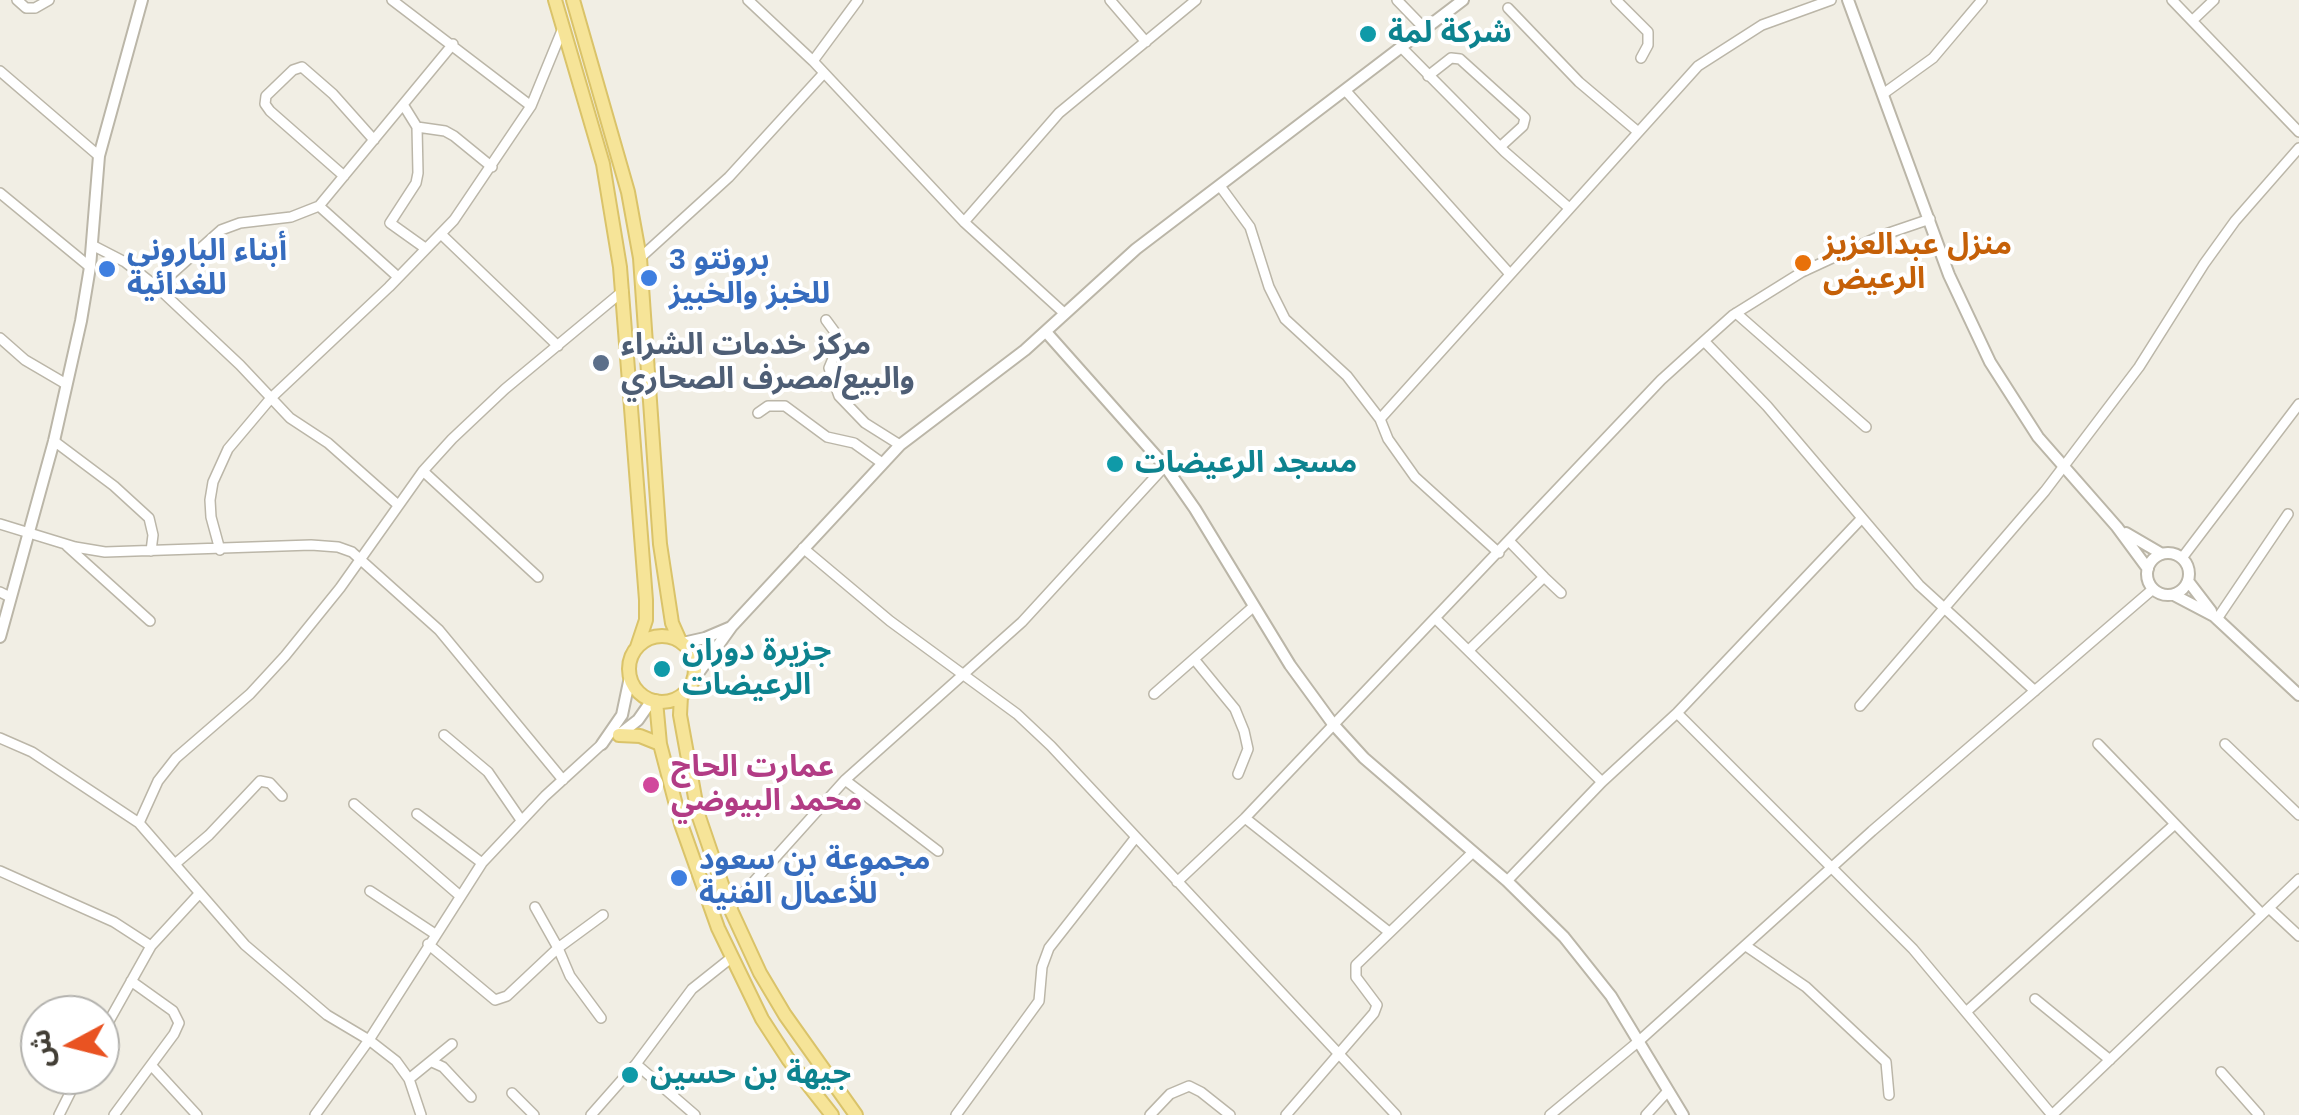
<!DOCTYPE html>
<meta charset="utf-8">
<style>
body{margin:0}
#map{position:relative;width:2299px;height:1115px;overflow:hidden;background:#f1eee4;font-family:Helvetica,"Noto Sans Arabic",sans-serif}
canvas{display:block}
.north{position:absolute;left:20px;top:995px;width:100px;height:100px;box-sizing:border-box;background:#fff;border:2px solid #b3b2ae;border-radius:50%;rotate:263deg;font-size:28px;font-weight:700;line-height:40px;text-align:center;color:#423e35}
.north::after{content:'';display:block;margin:auto;width:35px;height:45px;background:#e95322;clip-path:polygon(50% 0,100% 100%,50% 72%,0 100%)}
</style>
<div id="map">
<canvas width="2299" height="1115"></canvas>
<div class="north">ش</div>
</div>
<script>
const g = document.querySelector('canvas').getContext('2d');
g.lineJoin = 'round';
function poly(rows) {
  const path = new Path2D();
  for (const r of rows) {
    if (r.length === 3) {
      path.moveTo(r[0] + r[2], r[1]);
      path.arc(r[0], r[1], r[2], 0, 2 * Math.PI);
      continue;
    }
    path.moveTo(r[0], r[1]);
    for (let i = 2; i < r.length; i += 2) path.lineTo(r[i], r[i + 1]);
  }
  return path;
}
function strokePath(path, color, width, dash) {
  g.strokeStyle = color;
  g.lineWidth = width;
  g.lineCap = dash ? 'butt' : 'round';
  g.setLineDash(dash || []);
  g.stroke(path);
}
function label(font, color, halo, rows, align = 'center') {
  g.font = font + ' Helvetica,"Noto Sans Arabic",sans-serif';
  g.lineWidth = 8;
  g.setLineDash([]);
  g.textBaseline = 'middle';
  g.strokeStyle = halo;
  g.fillStyle = color;
  for (const [text, x, y, turn = 0] of rows) {
    g.save();
    g.translate(x, y);
    g.rotate((+turn || 0) * Math.PI / 180);
    g.textAlign = isNaN(turn) ? turn : align;
    if (halo) g.strokeText(text, 0, 0);
    g.fillText(text, 0, 0);
    g.restore();
  }
}
const minor = poly([
 [17,0,26,8,35,8,49,0],
 [392,0,531,106],
 [748,0,813,61,964,222,1064,313],
 [1110,0,1146,42],
 [1397,0,1425,29],
 [1616,0,1648,32,1648,45,1641,58],
 [2172,0,2299,132],
 [1508,8,1579,82,1637,131],
 [2193,20,2214,0],
 [1401,47,1505,152,1568,207],
 [813,61,858,0],
 [0,71,99,156],
 [1428,76,1451,58,1460,59,1522,115,1525,118,1523,126,1500,147],
 [1345,90,1509,273],
 [1883,94,1933,58,1982,0],
 [404,106,417,127,418,173,416,183,390,223,425,248],
 [417,127,445,131,454,136,492,167],
 [344,176,270,111,265,104,266,96,293,70,302,67,333,94,374,140],
 [1220,186,1250,227,1269,287,1285,319,1347,376,1380,419,1388,439,1415,477,1499,553],
 [0,193,90,267],
 [319,206,398,277],
 [964,222,1059,113,1196,0],
 [441,234,558,346],
 [92,245,125,262,157,287,240,365,290,418,328,443,398,505],
 [640,258,729,177,824,73],
 [157,287,221,230,240,223,291,217,319,206,453,44],
 [1736,313,1866,427],
 [826,320,837,335,839,344,829,368,839,396,865,423,900,445],
 [0,338,25,360,66,384],
 [1704,341,1767,406,1919,585,2035,691],
 [758,413,768,406,785,406,827,437,854,443,882,463],
 [1380,419,1698,66,1762,25,1831,0],
 [54,441,114,486,149,518,153,535,151,551],
 [423,471,538,577],
 [0,524,75,547,105,552,311,545,338,547,352,552,439,630,563,780],
 [67,546,150,621],
 [803,548,890,621,1017,714,1051,746,1396,1115],
 [220,550,211,517,210,500,213,482,228,449,271,398,389,287,454,220,531,106,563,28],
 [2182,558,2299,404],
 [1544,577,1561,593],
 [0,592,10,597],
 [1436,619,1602,782],
 [2217,619,2288,514],
 [1469,650,1544,577,1510,542],
 [1194,659,1235,709,1244,731,1248,749,1238,774],
 [1154,694,1253,607],
 [1860,706,2045,491,2139,367,2204,264,2235,221,2299,148],
 [1677,713,1913,949,2052,1115],
 [444,735,488,772,521,820],
 [0,738,32,752,139,823,245,945,327,1015,369,1040,396,1061,409,1079,421,1115],
 [2098,744,2262,914],
 [2225,744,2299,815],
 [845,780,938,851],
 [354,804,459,895],
 [417,814,482,863],
 [1245,818,1389,932],
 [139,823,158,781,176,758,250,694,285,656,340,588,423,471,452,439,505,389,623,291],
 [175,864,209,835,260,781,270,783,282,796],
 [0,871,114,922,151,946],
 [1507,881,1602,782,1677,713,1861,519],
 [1177,882,1245,818,1661,380,1704,341,1733,315,1802,272,1880,236,1930,219],
 [370,891,435,934],
 [535,907,558,948,603,915],
 [730,908,845,780,1022,622,1165,466],
 [2269,908,2299,936],
 [428,944,495,1000,507,996,558,948,570,976,601,1018],
 [1746,946,1806,987,1886,1062,1889,1095],
 [2035,999,2110,1060],
 [1966,1012,2175,824],
 [100,1037,151,946,198,895],
 [432,1062,443,1067,471,1097],
 [636,1064,695,1115],
 [151,1065,197,1115],
 [2221,1072,2259,1115],
 [409,1079,452,1044],
 [512,1093,534,1115],
 [59,1115,79,1075],
 [114,1115,174,1034,179,1023,173,1011,131,981],
 [315,1115,369,1040,482,863,545,796,602,744],
 [591,1115,636,1064,692,989,731,958],
 [956,1115,1039,1001,1042,967,1049,948,1136,837],
 [1150,1115,1170,1094,1189,1086,1201,1092,1230,1115],
 [1286,1115,1374,1013,1377,1005,1356,977,1356,965,1471,854],
 [1550,1115,1639,1041,1872,831,2153,589],
 [1646,1115,1667,1092],
 [2052,1115,2299,879]
]);
const tertiary = poly([
 [1848,0,1949,275,1990,362,2038,437,2117,527,2148,569],
 [1046,332,1165,466,1195,509,1290,665,1333,724,1364,758,1507,881,1564,937,1611,996,1683,1115],
 [2126,533,2162,554],
 [2168,574,21],
 [2188,581,2211,611],
 [2174,595,2214,616,2299,695],
 [0,637,54,441,81,321,90,267,99,156,142,0],
 [683,643,705,638,731,627],
 [694,679,732,626,900,445,1025,350,1136,249,1463,0],
 [620,734,638,720,652,700],
 [602,744,622,715,630,677]
]);
const primary = poly([
 [555,0,603,164,620,267,646,600,646,620,637,647],
 [573,0,628,192,640,258,660,544,672,623,680,641],
 [662,669,33],
 [681,696,680,715,698,814,730,908,760,973,785,1015,856,1115],
 [656,701,660,744,681,824,718,928,762,1019,788,1059,832,1115],
 [619,735,640,736,660,744]
]);
const markers = [
 [1368,34,10,"#0f9aa8"],
 [1803,263,10,"#e8710a"],
 [107,269,10,"#3f7fe0"],
 [649,278,10,"#3f7fe0"],
 [601,363,10,"#5c6f8a"],
 [1115,464,10,"#0f9aa8"],
 [662,669,10,"#0f9aa8"],
 [651,785,10,"#d1479c"],
 [679,878,10,"#3f7fe0"],
 [630,1075,10,"#0f9aa8"]
];
const cultureNames = [
 ["شركة لمة",1388,34],
 ["مسجد الرعيضات",1135,464],
 ["جزيرة دوران",682,652],
 ["الرعيضات",682,686],
 ["جيهة بن حسين",650,1075]
];
const foodNames = [
 ["منزل عبدالعزيز",1823,246],
 ["الرعيض",1823,280]
];
const shopNames = [
 ["أبناء البارونى",127,252],
 ["للغدائية",127,286],
 ["برونتو 3",669,261],
 ["للخبز والخبيز",669,295],
 ["مجموعة بن سعود",699,861],
 ["للأعمال الفنية",699,895]
];
const serviceNames = [
 ["مركز خدمات الشراء",621,346],
 ["والبيع/مصرف الصحاري",621,380]
];
const hotelNames = [
 ["عمارت الحاج",671,768],
 ["محمد البيوضي",671,802]
];
strokePath(minor, '#bbb6a8', 12);
strokePath(tertiary, '#bbb6a8', 14);
strokePath(primary, '#dac369', 16);
strokePath(minor, '#fff', 9);
strokePath(tertiary, '#fff', 10);
strokePath(primary, '#f6e498', 12);
for (const [x, y, r, color] of markers) {
  const dot = new Path2D();
  dot.arc(x, y, r, 0, 2 * Math.PI);
  g.fillStyle = color;
  g.fill(dot);
  strokePath(dot, '#fff', 4);
}
label('bold 30px', '#0d838f', '#fff', cultureNames, 'left');
label('bold 30px', '#c56008', '#fff', foodNames, 'left');
label('bold 30px', '#366cbe', '#fff', shopNames, 'left');
label('bold 30px', '#4e5e75', '#fff', serviceNames, 'left');
label('bold 30px', '#b23c85', '#fff', hotelNames, 'left');
</script>
